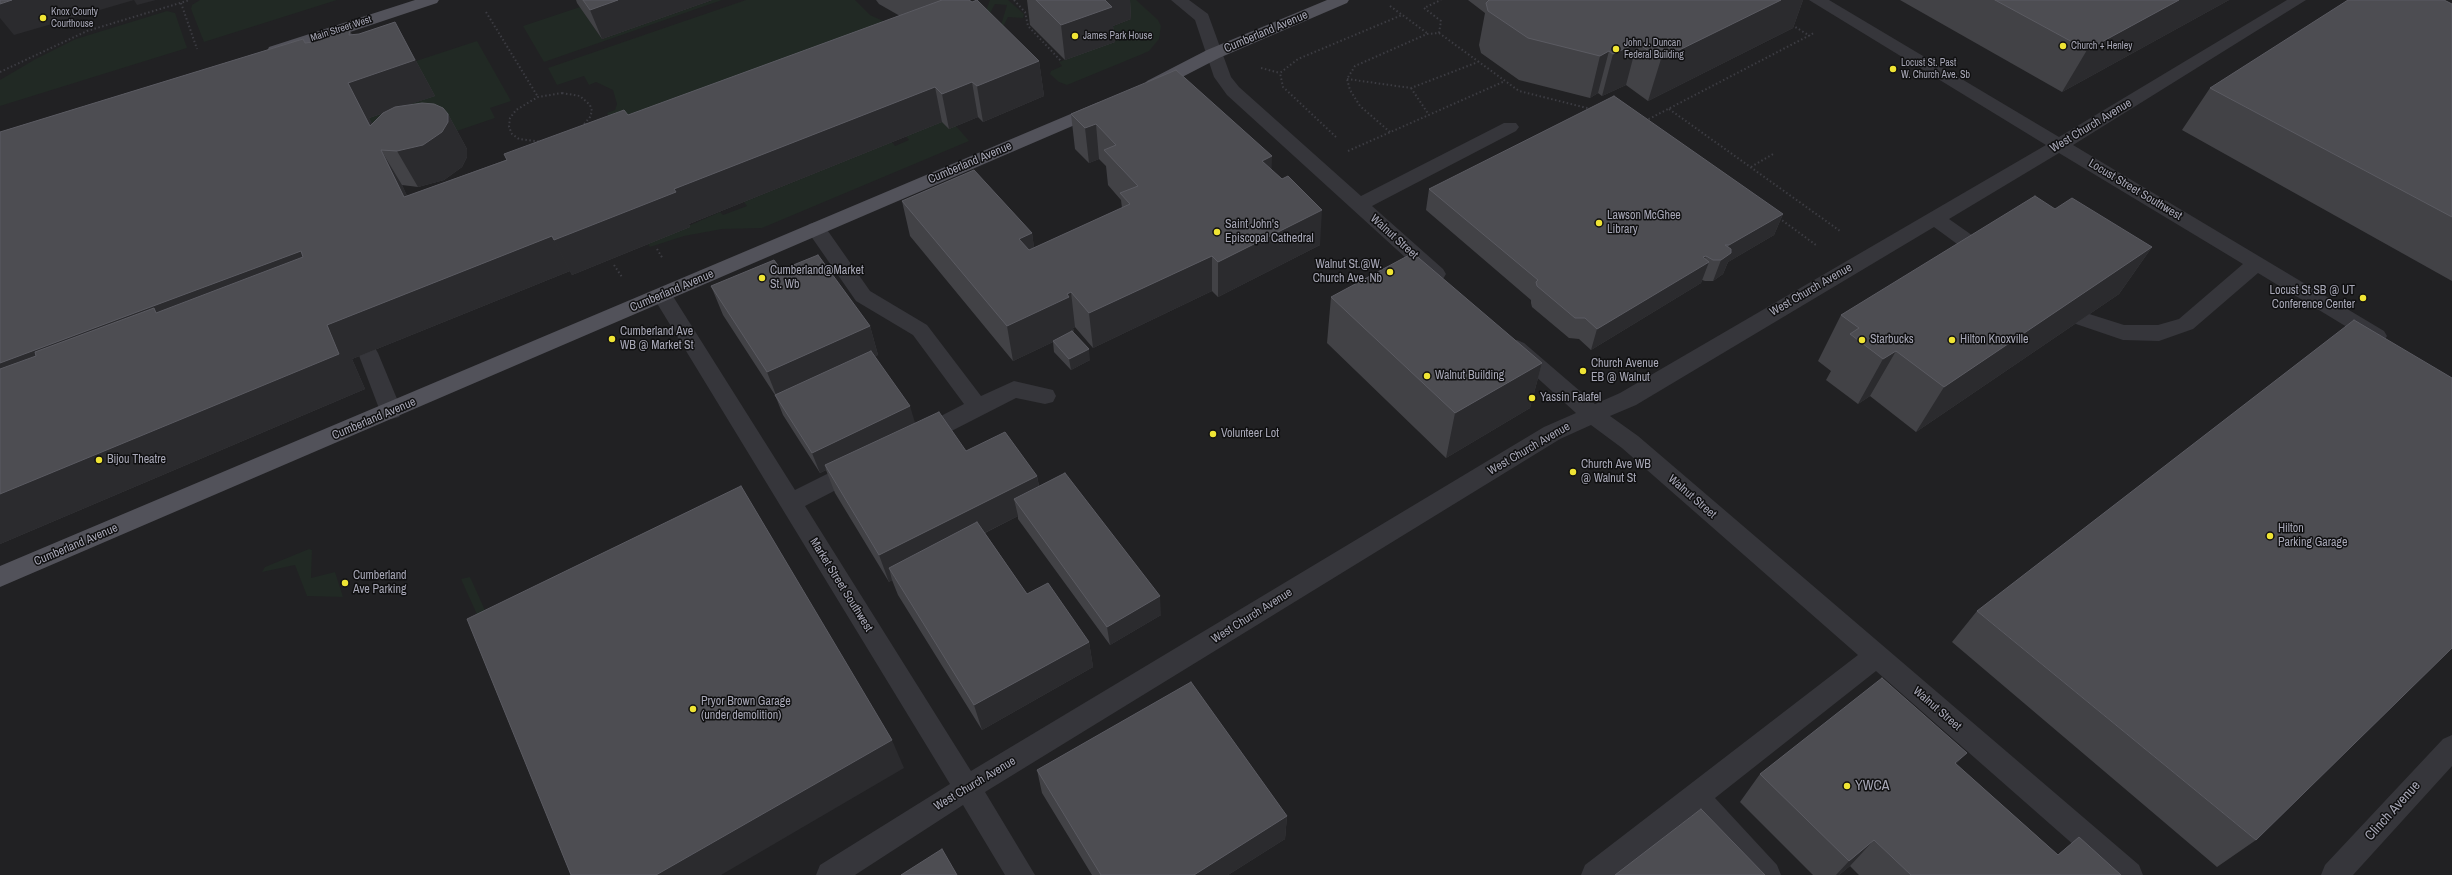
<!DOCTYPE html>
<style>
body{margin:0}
canvas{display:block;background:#151516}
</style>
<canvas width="2452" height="875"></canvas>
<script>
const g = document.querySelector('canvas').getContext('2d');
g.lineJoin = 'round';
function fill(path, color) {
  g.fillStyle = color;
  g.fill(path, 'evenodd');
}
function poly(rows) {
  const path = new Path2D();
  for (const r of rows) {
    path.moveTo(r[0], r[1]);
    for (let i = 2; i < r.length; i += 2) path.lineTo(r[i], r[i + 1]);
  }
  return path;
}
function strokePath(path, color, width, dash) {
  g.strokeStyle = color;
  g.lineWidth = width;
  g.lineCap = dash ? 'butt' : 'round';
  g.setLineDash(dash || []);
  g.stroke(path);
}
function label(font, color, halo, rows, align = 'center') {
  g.font = font + ' "Archivo Narrow",sans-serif';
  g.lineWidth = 3;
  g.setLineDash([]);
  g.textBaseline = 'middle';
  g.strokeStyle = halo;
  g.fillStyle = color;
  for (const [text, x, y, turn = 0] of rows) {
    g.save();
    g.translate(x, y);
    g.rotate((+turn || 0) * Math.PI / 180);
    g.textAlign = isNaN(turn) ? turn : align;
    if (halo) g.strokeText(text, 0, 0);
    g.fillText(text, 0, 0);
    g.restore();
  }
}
const built = poly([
 [0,0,2452,0,2452,875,0,875]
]);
const green = poly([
 [200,0,337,0,204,42,191,9,192,5],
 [712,0,722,0,544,62,523,26,580,7,602,39],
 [746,0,855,0,870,15,892,25,614,124,607,113,615,110,617,104,613,90,596,82,589,85,584,76,557,85,548,68],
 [990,0,1008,0,1024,14,1023,18,1008,17,1004,25,1001,25,1007,5,995,4,990,13,986,11],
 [1111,0,1136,0,1158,20,1161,26,1159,39,1149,51,1140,55,1067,85,1059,82,1050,74,1051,71,1062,66,1059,62,1120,39,1109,28,1131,19],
 [167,11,175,13,187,48,0,106,0,80,34,60,76,39],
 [477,41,511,101,490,108,495,118,451,133,391,161,369,118,434,96,416,61],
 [942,122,956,126,969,141,762,228,722,229,684,236,650,247,648,244,720,212,723,215,747,206,744,202,892,142,895,146,909,140,906,136],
 [309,549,312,550,311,578,335,572,343,597,307,596,295,565,262,572,265,567],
 [470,577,501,646,493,650,461,579]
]);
const path = poly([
 [1014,0,1025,12,1028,26,1061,61],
 [181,3,197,49],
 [1390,6,1427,33],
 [486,12,538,97],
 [1792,25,1810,36],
 [1439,33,1441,21,1424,8,1441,0],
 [1261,68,1280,73],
 [0,72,87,31,190,0],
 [1347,79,1411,88,1478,62],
 [1411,88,1429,115],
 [562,93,580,96,590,105,592,111,590,117,580,129,558,140,544,142,519,139,512,134,509,127,510,118,516,110,538,97,562,93],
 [1669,109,1840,231],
 [1645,121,1814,33],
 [1390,132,1360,106,1350,90,1347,79,1355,66,1427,34,1439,33,1519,91,1591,109],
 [1336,137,1283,87,1280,73,1298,59,1402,15],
 [1348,151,1505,81],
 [1751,167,1773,154],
 [1779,218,1816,245],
 [657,249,663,259],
 [614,265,622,277]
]);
const minor = poly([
 [1171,0,1189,0,1208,14,1231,77,1239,87,1361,196,1504,123,1516,123,1519,127,1516,131,1372,206,1443,269,1446,274,1443,279,1436,281,1429,279,1227,95,1214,77,1195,20,1171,0],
 [1809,0,1829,0,2059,137,2287,0,2306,0,2073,145,2384,331,2387,336,2384,341,2377,344,2370,341,2258,273,2193,329,2159,341,2123,340,2076,324,2073,319,2076,314,2083,312,2124,325,2158,325,2179,319,2243,264,2059,153,1949,219,1993,250,1996,255,1993,260,1986,262,1979,260,1934,227,1636,405,1610,416,1638,436,2139,865,2143,875,2108,875,1876,671,1715,798,1777,865,1781,875,1749,875,1694,814,1617,875,1581,875,1585,865,1858,655,1622,448,1591,425,1560,439,985,792,1035,875,1005,875,963,805,855,875,816,875,820,865,950,784,655,300,652,295,655,290,662,288,669,290,795,490,849,463,857,460,865,463,868,469,865,475,805,506,971,771,1544,427,1576,413,1510,353,1507,348,1510,343,1517,340,1524,343,1595,404,1620,393,2046,145,1809,0],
 [816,222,823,224,870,291,927,325,981,396,1014,381,1053,390,1056,396,1053,402,1045,404,1016,398,928,443,920,446,912,443,909,437,912,431,964,404,913,335,856,301,806,229,809,224,816,222],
 [368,345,375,348,378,353,402,411,399,417,391,419,383,417,380,411,358,353,361,348,368,345],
 [2452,735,2452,766,2353,875,2321,875,2325,865,2443,739,2452,735]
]);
const major = poly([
 [415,0,439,0,437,3,281,55,269,55,267,51,269,47,415,0],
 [1327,0,1349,0,1347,3,1219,58,1159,89,1147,89,1144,85,1147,81,1207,50,1327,0],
 [1099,102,1105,104,1108,108,1105,112,0,587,0,566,1099,102]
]);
const wall = poly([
 [576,0,712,0,602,39,577,3],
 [876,0,969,0,1039,61,1044,96,983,122,978,117,949,129,942,122,689,224,690,227,572,275,570,271,352,359,365,389,0,544,0,132,303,39,305,43,313,42,350,30,352,35,359,34,395,22,435,96,404,106,448,114,467,149,467,157,462,167,444,180,418,187,402,185,407,196,900,16,879,4],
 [384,113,372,124,369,118],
 [1027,0,1130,0,1131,19,1113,26,1115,42,1065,60,1030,25],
 [1468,0,1803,0,1793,28,1648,101,1626,85,1602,96,1598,93,1590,98,1519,80,1481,53,1479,45,1485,13],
 [1900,0,2229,0,2062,92],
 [2452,4,2452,281,2182,130,2210,88],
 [1071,114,1272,170,1320,245,1218,297,1212,291,1093,348,1075,327,1073,328,1074,332,1073,332,1090,360,1071,370,1054,352,1053,342,1013,361,910,236,902,201,1032,233,1034,248,1122,208,1121,200,1108,185,1106,166,1099,159,1089,163,1075,149],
 [1429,189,1783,214,1774,235,1728,262,1723,274,1713,281,1705,281,1702,280,1701,283,1591,350,1579,339,1569,338,1532,307,1531,303,1531,300,1426,210],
 [2055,209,2152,247,2119,294,1916,432,1870,396,1858,404,1826,380,1831,371,1818,361,1841,315],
 [781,270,870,326,878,355,875,356,915,423,966,451,1037,476,1039,486,1161,615,1110,645,1018,519,1018,516,985,533,1027,594,1089,642,1093,667,982,730,898,595,892,580,889,582,835,493,826,470,820,473,783,415,775,395,723,315,711,286],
 [1331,297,1542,363,1530,408,1446,458,1327,343],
 [1977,611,2256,840,2217,867,1952,642],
 [1956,764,2058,855,2079,837,2121,875,1859,875,1850,866,1839,875,1813,875,1740,802,1760,774],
 [1037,770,1287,816,1285,839,1228,875,1092,875,1042,793]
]);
const shadedWall = poly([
 [12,0,156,0,137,5,134,0,14,35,0,18,0,4],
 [618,0,712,0,602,39,590,10],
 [1101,0,1130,0,1131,19,1113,26,1115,42,1065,60,1061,25],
 [1781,0,1803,0,1793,28,1648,101,1661,59],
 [2179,0,2229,0,2062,92,2087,50],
 [395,22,435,96,369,118,386,150,370,126,348,83],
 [1637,43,1626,85,1602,96,1613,54],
 [1609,51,1598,93,1590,98,1600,56],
 [1039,61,1044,96,983,122,977,86],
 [972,82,978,117,949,129,942,94],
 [935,87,942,122,689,224,690,227,572,275,554,240,674,189],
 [448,114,467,149,467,157,462,167,444,180,418,187,397,151],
 [1096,124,1099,159,1089,163,1085,128],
 [381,150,402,185,425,233,404,197],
 [1272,156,1271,192,1262,161],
 [1322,210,1320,245,1218,297,1218,262],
 [1783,214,1774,235,1728,262,1723,274,1713,281,1721,260,1724,258,1729,245],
 [1032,233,1037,268,1019,239],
 [552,236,570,271,352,359,365,389,0,544,0,494,327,325],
 [2152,247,2119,294,1916,432,1944,387],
 [301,251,326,286,0,410,0,363],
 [1212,256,1212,291,1093,348,1089,313],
 [1706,256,1702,266,1709,262,1701,283,1591,350,1597,329],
 [1071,292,1075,327,1073,328,1074,332,1013,361,1007,326],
 [870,326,878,355,778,400,767,372],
 [1089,349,1090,360,1071,370,1069,359],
 [1896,351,1870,396,1858,404,1883,359],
 [1542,363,1530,408,1446,458,1455,413],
 [910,406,916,426,825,465,826,470,820,473,812,453],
 [1037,476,1042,504,1014,499,1018,516,895,578,889,568,892,580,889,582,879,555],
 [1160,596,1161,615,1110,645,1107,627],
 [1089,642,1093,667,982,730,974,705],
 [892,740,904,768,721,875,656,875],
 [1967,753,1940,781,1955,763],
 [1287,816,1285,839,1228,875,1194,875],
 [1874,840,1850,866,1839,875,1836,875,1849,861]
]);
const building = poly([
 [0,0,12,0,0,4,0,0],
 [583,0,618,0,590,10,583,0],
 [942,0,969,0,972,2,977,0,1039,61,977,86,972,82,942,94,935,87,674,189,676,192,554,240,552,236,327,325,339,354,0,494,0,369,36,356,35,352,154,308,156,313,303,257,301,251,0,363,0,132,303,39,305,43,313,42,315,37,350,30,349,35,359,34,395,22,415,60,348,83,370,126,383,113,395,107,422,103,434,104,443,108,448,114,448,122,442,132,423,145,397,151,381,150,404,197,507,160,504,154,624,110,628,115,942,0],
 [1036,0,1105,0,1112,7,1061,25,1036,0],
 [1489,0,1781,0,1661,59,1637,43,1613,54,1609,51,1600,56,1528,38,1488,11,1486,3,1489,0],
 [1995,0,2179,0,2087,50,1995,0],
 [2348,0,2444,0,2452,4,2452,217,2210,88,2348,0],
 [1176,70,1272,156,1262,161,1282,179,1288,176,1322,210,1218,262,1212,256,1089,313,1071,292,1067,294,1069,297,1007,326,902,201,974,170,1032,233,1019,239,1029,250,1130,204,1120,193,1138,186,1104,150,1116,145,1096,124,1085,128,1071,114,1176,70],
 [1614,96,1783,214,1729,245,1725,245,1731,249,1731,253,1721,260,1713,260,1706,256,1703,257,1709,262,1597,329,1585,318,1575,318,1537,286,1536,282,1538,280,1429,189,1614,96],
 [2035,196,2055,209,2072,198,2152,247,1944,387,1896,351,1883,359,1850,334,1859,328,1841,315,2035,196],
 [1413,253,1542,363,1455,413,1331,297,1413,253],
 [818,255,870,326,767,372,711,286,774,260,781,270,818,255],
 [2354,320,2452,378,2452,648,2256,840,1977,611,2354,320],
 [1072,331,1089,349,1069,359,1053,341,1072,331],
 [871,351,910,406,812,453,775,395,871,351],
 [939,412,966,451,1005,432,1037,476,879,555,825,465,939,412],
 [1065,473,1160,596,1107,627,1014,499,1065,473],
 [741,486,892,740,656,875,571,875,467,619,741,486],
 [977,522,1027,594,1048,583,1089,642,974,705,889,568,977,522],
 [1882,678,1967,753,1955,763,2058,855,2079,837,2121,875,1911,875,1874,840,1849,861,1760,774,1882,678],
 [1191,682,1287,816,1194,875,1101,875,1037,770,1191,682],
 [1701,809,1765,875,1615,875,1701,809],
 [942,849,957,875,901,875,942,849]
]);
const markers = [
 [43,18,4,"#efe434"],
 [1075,36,4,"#efe434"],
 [2063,46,4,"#efe434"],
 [1616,49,4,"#efe434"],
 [1893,69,4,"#efe434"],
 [1599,223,4,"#efe434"],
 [1217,232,4,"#efe434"],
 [1390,272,4,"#efe434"],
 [762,278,4,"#efe434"],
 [2363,298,4,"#efe434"],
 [612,339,4,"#efe434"],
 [1862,340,4,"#efe434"],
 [1952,340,4,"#efe434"],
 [1583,371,4,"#efe434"],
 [1427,376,4,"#efe434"],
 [1532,398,4,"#efe434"],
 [1213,434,4,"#efe434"],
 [99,460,4,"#efe434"],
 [1573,472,4,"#efe434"],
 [2270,536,4,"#efe434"],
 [345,583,4,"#efe434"],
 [693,709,4,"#efe434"],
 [1847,786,4,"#efe434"]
];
const farPoinames = [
 ["Knox County",51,12],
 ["Courthouse",51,24],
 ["James Park House",1083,36],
 ["John J. Duncan",1624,43],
 ["Federal Building",1624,55],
 ["Church + Henley",2071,46],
 ["Locust St. Past",1901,63],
 ["W. Church Ave. Sb",1901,75]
];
const farStreetnames = [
 ["Main Street West",341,29,-18]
];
const streetNames = [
 ["Cumberland Avenue",1266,32,-23],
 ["West Church Avenue",2091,126,-31],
 ["Cumberland Avenue",970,163,-23],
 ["Locust Street Southwest",2135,190,31],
 ["Walnut Street",1394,237,42],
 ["West Church Avenue",1811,290,-30],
 ["Cumberland Avenue",672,291,-23],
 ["Cumberland Avenue",374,419,-23],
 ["West Church Avenue",1529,449,-30],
 ["Walnut Street",1692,497,41],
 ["Cumberland Avenue",76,545,-23],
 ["Market Street Southwest",841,585,58],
 ["West Church Avenue",1252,616,-32],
 ["Walnut Street",1937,709,41],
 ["West Church Avenue",975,784,-31]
];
const poiNames = [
 ["Lawson McGhee",1607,216],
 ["Library",1607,230],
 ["Saint John's",1225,225],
 ["Episcopal Cathedral",1225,239],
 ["Walnut St.@W.",1382,265,"right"],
 ["Church Ave. Nb",1382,279,"right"],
 ["Cumberland@Market",770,271],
 ["St. Wb",770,285],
 ["Locust St SB @ UT",2355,291,"right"],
 ["Conference Center",2355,305,"right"],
 ["Cumberland Ave",620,332],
 ["WB @ Market St",620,346],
 ["Starbucks",1870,340],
 ["Hilton Knoxville",1960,340],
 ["Church Avenue",1591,364],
 ["EB @ Walnut",1591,378],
 ["Walnut Building",1435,376],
 ["Yassin Falafel",1540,398],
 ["Volunteer Lot",1221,434],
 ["Bijou Theatre",107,460],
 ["Church Ave WB",1581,465],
 ["@ Walnut St",1581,479],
 ["Hilton",2278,529],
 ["Parking Garage",2278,543],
 ["Cumberland",353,576],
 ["Ave Parking",353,590],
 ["Pryor Brown Garage",701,702],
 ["(under demolition)",701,716]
];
const nearPoinames = [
 ["YWCA",1855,786]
];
const nearStreetnames = [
 ["Clinch Avenue",2393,811,-48]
];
fill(built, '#212123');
fill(green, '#212924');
strokePath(path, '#3c3c42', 2, [1.5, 2.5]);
fill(minor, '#36363b');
fill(major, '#52525a');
fill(wall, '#424246');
fill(shadedWall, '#2b2b2e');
fill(building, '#4d4d52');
strokePath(building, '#5b5b62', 1);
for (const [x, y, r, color] of markers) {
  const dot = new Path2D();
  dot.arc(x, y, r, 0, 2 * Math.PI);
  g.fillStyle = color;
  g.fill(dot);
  strokePath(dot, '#101011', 1.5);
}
label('10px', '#a7a7b6', '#101011', farPoinames, 'left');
label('10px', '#a7a7b6', '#101011', farStreetnames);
label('12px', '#a7a7b6', '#101011', streetNames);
label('12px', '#a7a7b6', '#101011', poiNames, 'left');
label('14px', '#a7a7b6', '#101011', nearPoinames, 'left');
label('14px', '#a7a7b6', '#101011', nearStreetnames);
</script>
